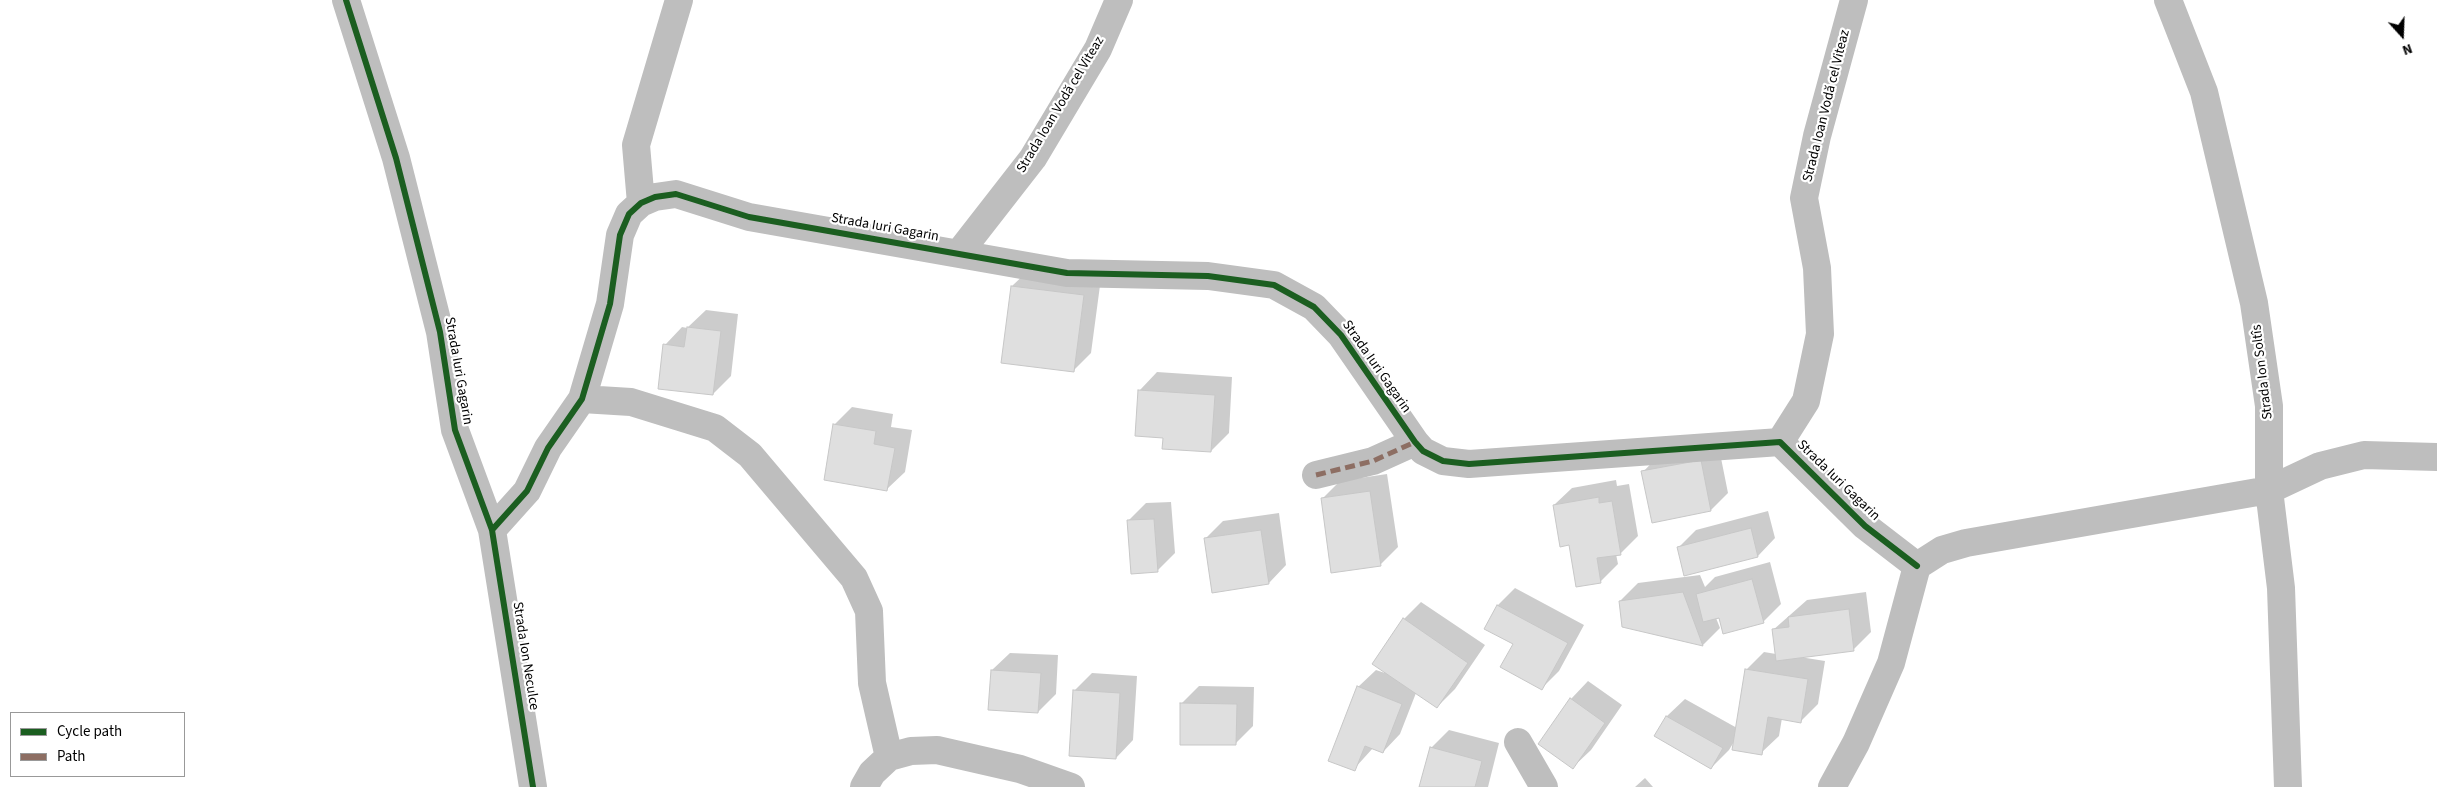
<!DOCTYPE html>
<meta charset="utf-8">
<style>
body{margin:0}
#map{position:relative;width:2437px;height:787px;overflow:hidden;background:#fff;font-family:"Source Sans 3",sans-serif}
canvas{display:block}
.legend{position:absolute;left:10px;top:712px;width:175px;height:65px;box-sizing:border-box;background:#fff;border:1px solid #999;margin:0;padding:6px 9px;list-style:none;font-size:15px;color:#000}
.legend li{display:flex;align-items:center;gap:10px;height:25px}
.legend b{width:25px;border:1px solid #999}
.north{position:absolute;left:2377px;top:10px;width:50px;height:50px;-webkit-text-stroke:4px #fff;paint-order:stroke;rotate:160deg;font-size:14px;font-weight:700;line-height:20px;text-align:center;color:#000}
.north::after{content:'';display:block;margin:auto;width:18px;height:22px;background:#000;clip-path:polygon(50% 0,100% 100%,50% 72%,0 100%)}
</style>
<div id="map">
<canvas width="2437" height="787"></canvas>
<ul class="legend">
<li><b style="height:6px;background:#1b5e20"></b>Cycle path</li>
<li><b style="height:6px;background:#8d6e63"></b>Path</li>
</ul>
<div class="north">N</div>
</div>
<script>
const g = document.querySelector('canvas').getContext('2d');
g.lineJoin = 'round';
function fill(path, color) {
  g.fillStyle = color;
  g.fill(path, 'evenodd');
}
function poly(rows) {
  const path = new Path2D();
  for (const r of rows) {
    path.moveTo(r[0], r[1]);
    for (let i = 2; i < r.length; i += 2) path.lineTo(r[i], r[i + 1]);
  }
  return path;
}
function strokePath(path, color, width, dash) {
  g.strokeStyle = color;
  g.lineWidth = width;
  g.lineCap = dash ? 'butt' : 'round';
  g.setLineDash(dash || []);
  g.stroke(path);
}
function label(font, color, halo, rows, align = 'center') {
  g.font = font + ' "Source Sans 3",sans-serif';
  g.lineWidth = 4.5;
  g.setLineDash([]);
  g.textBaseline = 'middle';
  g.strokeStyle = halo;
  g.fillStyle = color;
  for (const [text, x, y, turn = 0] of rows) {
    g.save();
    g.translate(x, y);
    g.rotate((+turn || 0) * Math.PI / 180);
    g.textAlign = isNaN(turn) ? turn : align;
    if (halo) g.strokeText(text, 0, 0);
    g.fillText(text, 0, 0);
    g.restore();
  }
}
const shadow = poly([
 [1030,269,1101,278,1091,353,1073,371,1012,286],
 [706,310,738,314,731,376,713,394,665,345,682,327,687,328],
 [1157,372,1232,377,1229,433,1211,451,1164,437,1136,435,1140,390],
 [852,407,893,414,891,427,912,430,905,472,887,489,834,425],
 [1718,443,1728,493,1711,510,1643,472,1660,454],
 [1387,474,1398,547,1380,565,1322,499,1340,481],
 [1616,480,1617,486,1629,484,1638,536,1620,554,1616,554,1618,564,1600,582,1570,544,1554,505,1572,488],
 [1171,502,1175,553,1157,571,1128,521,1146,503],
 [1768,511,1775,538,1758,556,1678,548,1696,530],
 [1279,513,1286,565,1269,583,1205,539,1223,521],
 [1770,562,1781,604,1763,622,1716,618,1720,628,1703,645,1623,626,1620,601,1638,583,1700,575,1705,587,1715,577],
 [1515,588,1584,625,1559,671,1542,688,1514,644,1485,628,1498,605],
 [1866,592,1871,632,1853,650,1800,657,1825,661,1818,704,1801,721,1782,718,1779,736,1761,753,1735,740,1729,750,1711,768,1656,736,1667,716,1685,699,1737,728,1747,669,1764,652,1776,654,1773,630,1807,600],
 [1421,602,1485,645,1455,689,1437,707,1416,693,1400,734,1383,752,1373,748,1354,769,1358,687,1376,670,1385,673,1404,619],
 [1010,653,1058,655,1056,694,1038,712,992,670],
 [1092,673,1137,676,1133,740,1116,758,1074,691],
 [1588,681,1622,705,1591,750,1573,767,1571,699],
 [1199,686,1254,687,1253,726,1235,744,1181,704],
 [1449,730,1499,743,1488,787,1421,787,1431,748],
 [1645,778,1653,787,1635,787]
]);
const building = poly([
 [1011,286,1084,295,1074,372,1001,363,1011,286],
 [687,327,721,331,713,395,658,389,663,344,684,347,687,327],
 [1138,390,1215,395,1211,452,1162,449,1163,438,1135,436,1138,390],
 [833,424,876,431,874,444,895,448,887,491,824,480,833,424],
 [1701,460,1711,511,1652,523,1641,471,1701,460],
 [1370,491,1381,566,1331,573,1321,498,1370,491],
 [1599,497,1599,503,1612,501,1621,555,1597,558,1601,583,1576,587,1569,545,1560,547,1553,505,1599,497],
 [1154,519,1158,572,1131,574,1127,520,1154,519],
 [1751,528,1758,557,1684,576,1677,547,1751,528],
 [1261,530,1269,584,1212,593,1204,538,1261,530],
 [1752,579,1764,623,1723,634,1719,618,1703,622,1696,594,1752,579],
 [1683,592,1703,646,1622,627,1619,601,1683,592],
 [1497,605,1568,643,1542,690,1500,667,1513,644,1484,629,1497,605],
 [1849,609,1854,651,1776,661,1772,629,1789,627,1788,617,1849,609],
 [1403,618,1468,663,1437,708,1372,664,1403,618],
 [1745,669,1808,679,1801,723,1768,717,1762,755,1732,750,1745,669],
 [991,670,1041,673,1038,713,988,710,991,670],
 [1357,686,1402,704,1383,753,1365,746,1355,771,1328,761,1357,686],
 [1073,690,1120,693,1116,759,1069,756,1073,690],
 [1570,698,1605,723,1573,769,1538,744,1570,698],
 [1180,703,1237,704,1236,745,1180,745,1180,703],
 [1666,716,1723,748,1711,769,1654,736,1666,716],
 [1430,747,1482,761,1475,787,1419,787,1430,747]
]);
const minor = poly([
 [346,0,396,158,440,332,455,430,492,530,533,787],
 [2168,0,2204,92,2254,303,2269,406,2269,490,2281,588,2288,787],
 [641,203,636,145,679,0],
 [959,253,1033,158,1098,49,1119,0],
 [582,399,631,402,715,428,750,455,854,578,869,611,872,683,889,757],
 [1780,442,1806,401,1820,334,1817,268,1804,198,1817,136,1854,0],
 [1316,475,1373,461,1415,442],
 [492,530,527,491,548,448,582,399,610,304,620,235,629,214,641,203,655,197,676,194,749,217,1067,273,1208,276,1274,285,1314,307,1341,335,1415,442,1423,451,1443,461,1469,464,1780,442,1865,526,1917,566],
 [1518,742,1544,787],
 [864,787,872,773,889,757,911,751,937,750,1020,769,1071,787],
 [1832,787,1856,743,1891,663,1917,566,1942,550,1966,543,2269,490,2320,466,2364,455,2437,457]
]);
const quiet = poly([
 [1316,475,1373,461,1415,442]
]);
const cycleway = poly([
 [346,0,396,158,440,332,455,430,492,530,533,787],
 [492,530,527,491,548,448,582,399,610,304,620,235,629,214,641,203,655,197,676,194,749,217,1067,273,1208,276,1274,285,1314,307,1341,335,1415,442,1423,451,1443,461,1469,464,1780,442,1865,526,1917,566]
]);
const streetNames = [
 ["Strada Ioan Vodă cel Viteaz",1061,105,-59],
 ["Strada Ioan Vodă cel Viteaz",1827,106,-76],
 ["Strada Iuri Gagarin",885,228,10],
 ["Strada Iuri Gagarin",1376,367,55],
 ["Strada Iuri Gagarin",458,371,80],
 ["Strada Ion Soltîs",2263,372,-97],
 ["Strada Iuri Gagarin",1838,481,44],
 ["Strada Ion Neculce",525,656,81]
];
fill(shadow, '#0003');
fill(building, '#dfdfdf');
strokePath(building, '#c7c7c7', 1);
strokePath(minor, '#bebebe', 28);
strokePath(quiet, '#8d6e63', 5, [10, 5]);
strokePath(cycleway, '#1b5e20', 6);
label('14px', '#000', '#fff', streetNames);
</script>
